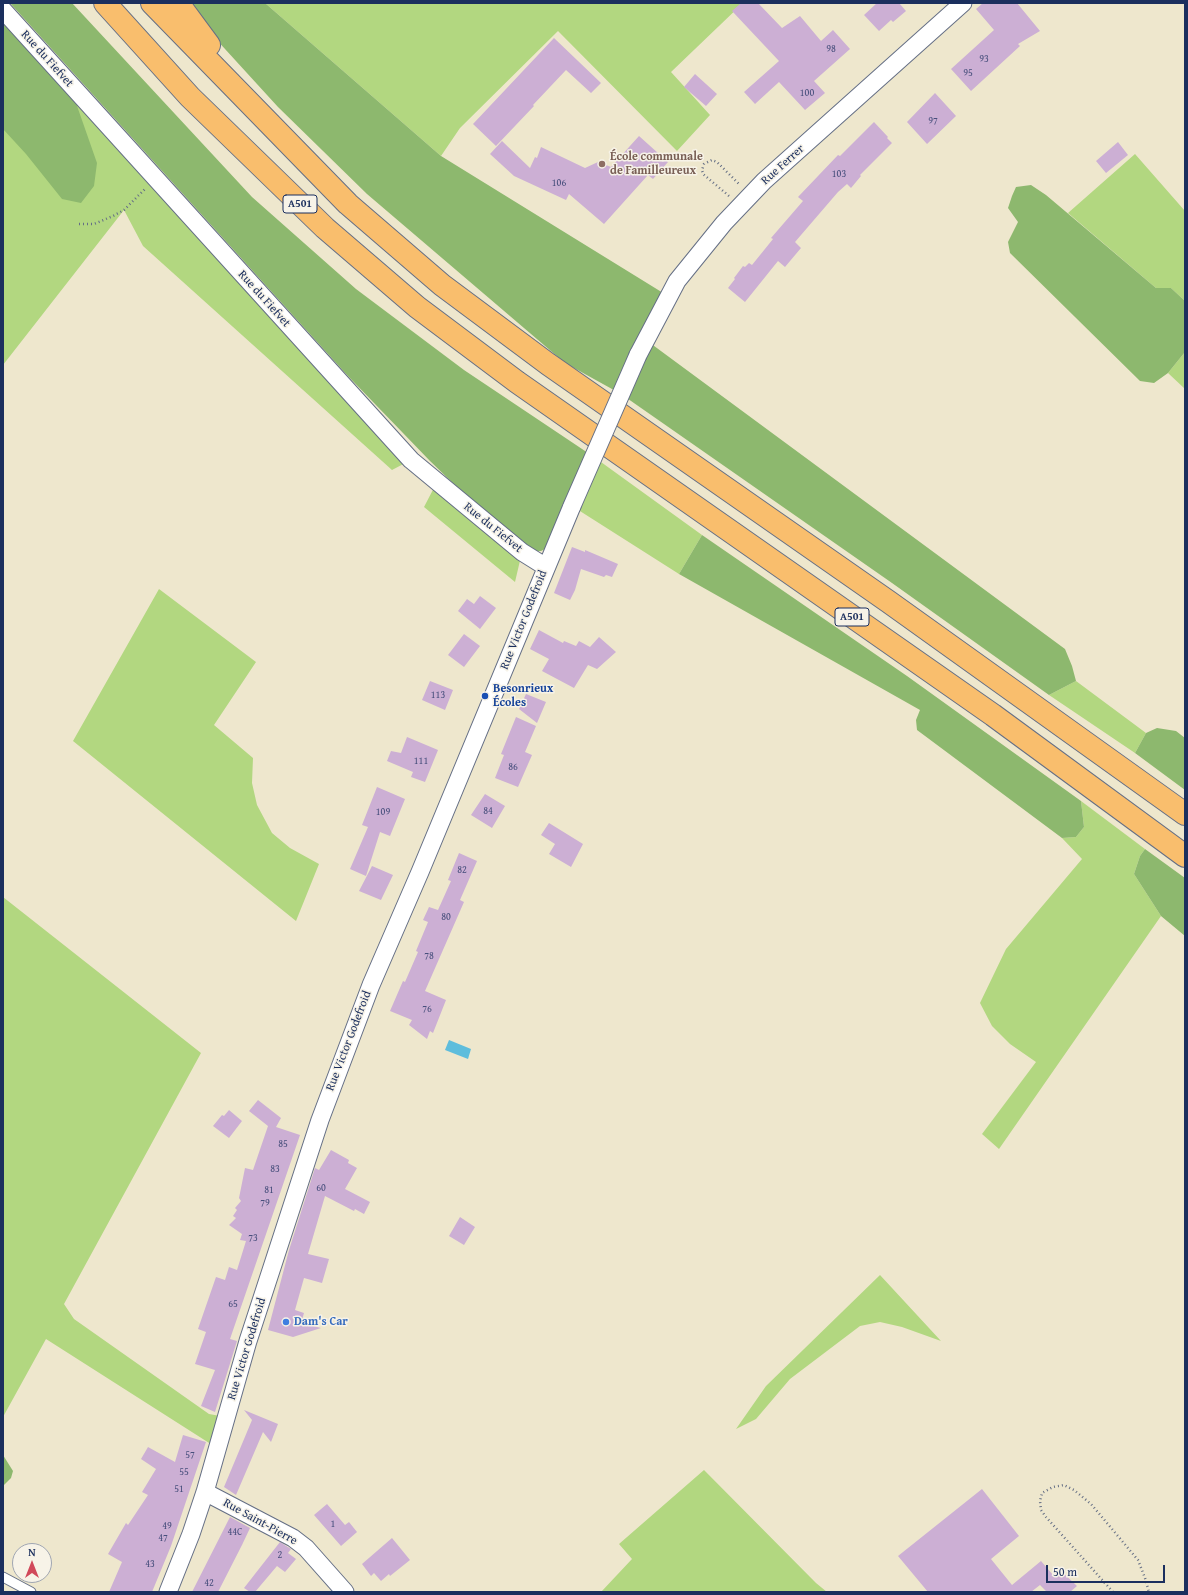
<!DOCTYPE html>
<meta charset="utf-8">
<style>
body{margin:0}
#map{position:relative;width:1188px;height:1595px;overflow:hidden;background:#eee7cd;font-family:"Gentium Book Plus",serif}
canvas{display:block}
.frame{position:absolute;inset:0;border:4px solid #1b2f5e;pointer-events:none}
.north{position:absolute;left:12px;top:1543px;width:40px;height:40px;box-sizing:border-box;background:#f7f3e8;border:1px solid #9fa5b1;border-radius:50%;rotate:0deg;font-size:11px;font-weight:700;line-height:16px;text-align:center;color:#1b2f5e}
.north::after{content:'';display:block;margin:auto;width:14px;height:18px;background:#d1495b;clip-path:polygon(50% 0,100% 100%,50% 72%,0 100%)}
.scale{position:absolute;left:1046px;top:1565px;width:119px;height:18px;box-sizing:border-box;border:2px solid #1b2f5e;border-top:0;padding-left:5px;font-size:12px;line-height:14px;white-space:nowrap;color:#1b2f5e;-webkit-text-stroke:3px #f7f3e8;paint-order:stroke}
</style>
<div id="map">
<canvas width="1188" height="1595"></canvas>
<div class="frame"></div>
<div class="north">N</div>
<div class="scale">50 m</div>
</div>
<script>
const g = document.querySelector('canvas').getContext('2d');
g.lineJoin = 'round';
function fill(path, color) {
  g.fillStyle = color;
  g.fill(path, 'evenodd');
}
function poly(rows) {
  const path = new Path2D();
  for (const r of rows) {
    path.moveTo(r[0], r[1]);
    for (let i = 2; i < r.length; i += 2) path.lineTo(r[i], r[i + 1]);
  }
  return path;
}
function strokePath(path, color, width, dash) {
  g.strokeStyle = color;
  g.lineWidth = width;
  g.lineCap = dash ? 'butt' : 'round';
  g.setLineDash(dash || []);
  g.stroke(path);
}
function label(font, color, halo, rows, align = 'center') {
  g.font = font + ' "Gentium Book Plus",serif';
  g.lineWidth = 3;
  g.setLineDash([]);
  g.textBaseline = 'middle';
  g.strokeStyle = halo;
  g.fillStyle = color;
  for (const [text, x, y, turn = 0] of rows) {
    g.save();
    g.translate(x, y);
    g.rotate((+turn || 0) * Math.PI / 180);
    g.textAlign = isNaN(turn) ? turn : align;
    if (halo) g.strokeText(text, 0, 0);
    g.fillText(text, 0, 0);
    g.restore();
  }
}
const green = poly([
 [265,3,743,3,671,72,710,115,677,151,558,31,460,128,441,156],
 [3,10,411,460,392,470,143,246,124,210,3,365],
 [1135,154,1185,211,1185,301,1171,288,1156,288,1068,213],
 [1185,352,1185,389,1168,373],
 [594,457,702,535,679,574,572,506],
 [437,482,522,552,515,582,424,507],
 [159,589,256,662,214,725,253,758,252,783,257,805,272,833,290,848,319,864,296,921,73,741],
 [1076,681,1146,733,1135,753,1049,695],
 [1081,801,1145,849,1140,856,1134,874,1161,916,999,1149,982,1134,1036,1062,1010,1044,992,1026,980,1003,1006,949,1082,859,1062,838,1076,837,1084,827],
 [3,897,201,1053,64,1304,74,1319,209,1414,226,1417,217,1448,46,1339,3,1417],
 [880,1275,941,1341,902,1327,880,1322,860,1326,790,1379,756,1419,736,1429,766,1386],
 [704,1470,816,1583,827,1592,601,1592,632,1559,619,1544]
]);
const forest = poly([
 [10,3,72,3,252,197,356,289,464,370,594,457,547,548,541,551,523,551,430,461,347,375],
 [186,3,265,3,441,156,668,296,646,340,1065,649,1072,666,1076,681,1049,695,892,583,621,394,565,363,367,194,278,107,204,26],
 [3,10,69,83,97,163,94,186,81,203,62,199,26,154,3,129],
 [1031,185,1046,195,1156,288,1171,288,1185,301,1185,352,1168,373,1154,383,1140,381,1010,253,1008,242,1018,222,1008,208,1012,196,1016,187],
 [702,535,907,676,1081,801,1084,827,1076,837,1062,838,917,730,916,720,920,710,679,574],
 [1157,728,1176,731,1185,738,1185,790,1135,753,1146,733],
 [1145,849,1185,878,1185,936,1161,916,1134,874,1140,856],
 [3,1455,13,1471,11,1478,3,1486]
]);
const water = poly([
 [449,1040,471,1049,468,1059,445,1050]
]);
const building = poly([
 [741,3,758,3,782,28,800,16,821,41,833,30,850,49,814,81,825,93,805,110,779,82,755,104,744,92,779,61,732,11],
 [877,3,899,3,906,11,893,22,891,20,879,31,864,15],
 [983,3,1017,3,1040,31,1018,44,1020,46,971,91,951,69,994,30,976,9],
 [554,38,601,83,591,93,566,70,533,105,534,106,496,146,473,124],
 [695,74,717,94,706,106,684,87],
 [935,93,956,116,927,144,907,122],
 [874,122,888,137,887,138,892,143,860,175,861,176,851,188,847,184,838,192,795,242,801,248,785,267,778,261,745,302,728,288,735,279,734,278,743,266,745,267,749,263,752,265,773,239,771,238,803,201,798,197,838,155,840,156],
 [639,136,668,162,653,179,648,175,604,224,569,194,566,200,514,176,490,154,502,141,530,168,535,157,537,158,541,147,585,168,598,162,611,167],
 [1118,142,1128,155,1106,173,1096,161],
 [572,547,585,552,585,550,618,564,612,577,606,575,604,577,581,569,575,590,570,600,554,593],
 [480,596,496,608,480,629,458,611,467,599,474,604],
 [539,630,563,643,564,641,576,646,579,641,590,647,599,637,616,652,597,669,588,665,574,688,542,671,549,659,530,649],
 [464,634,480,646,464,667,448,655],
 [430,681,453,690,445,710,422,700],
 [526,694,546,702,537,723,519,709],
 [516,717,536,726,525,752,532,755,518,787,495,778,504,755,501,754],
 [407,737,438,750,425,782,411,777,413,772,387,761,391,751,401,753],
 [377,787,405,799,390,836,380,832,366,876,350,869,368,827,362,825],
 [485,794,505,806,492,828,471,815],
 [549,823,583,844,571,867,549,854,555,844,541,835],
 [459,853,477,861,460,900,464,902,425,991,446,1000,433,1033,430,1031,427,1039,409,1025,412,1020,390,1011,403,981,405,982,418,952,416,951,428,922,423,920,429,907,438,910,451,881,448,880],
 [372,866,393,875,381,900,359,891],
 [258,1100,281,1118,276,1127,300,1135,230,1339,237,1341,215,1412,201,1406,215,1370,195,1364,206,1332,198,1329,216,1277,225,1280,229,1267,237,1270,246,1241,240,1240,242,1234,229,1225,236,1218,233,1216,237,1210,235,1208,241,1201,239,1198,245,1168,253,1170,268,1126,249,1111],
 [229,1110,242,1121,229,1138,213,1126,222,1115,224,1116],
 [331,1150,349,1160,348,1163,357,1168,345,1189,370,1202,364,1214,355,1209,354,1211,325,1196,308,1254,329,1259,322,1283,304,1278,295,1310,304,1313,301,1323,321,1328,293,1337,268,1330,289,1250,315,1168,319,1170],
 [460,1217,475,1227,464,1245,449,1236],
 [244,1410,278,1424,271,1442,263,1432,236,1495,224,1487,252,1420],
 [183,1435,206,1442,171,1546,152,1592,109,1592,122,1562,108,1554,126,1523,128,1525,148,1495,142,1492,156,1469,141,1459,148,1447,175,1462],
 [982,1489,1019,1536,991,1559,1012,1585,1041,1561,1053,1575,1059,1569,1077,1586,1070,1592,1047,1592,1040,1585,1031,1592,928,1592,898,1556],
 [327,1504,345,1525,349,1522,357,1532,341,1546,314,1515],
 [230,1517,250,1528,242,1545,218,1592,192,1592],
 [392,1538,410,1560,390,1576,389,1574,381,1581,374,1573,371,1576,362,1564],
 [280,1542,291,1549,288,1553,296,1559,285,1572,277,1566,255,1592,250,1592,244,1588]
]);
const path = poly([
 [729,196,703,174,702,170,704,164,712,160,717,162,739,184],
 [79,224,94,224,113,216,124,210,145,189],
 [1113,1592,1046,1517,1041,1510,1040,1501,1042,1493,1053,1487,1064,1485,1074,1490,1091,1504,1138,1560,1145,1578,1149,1592]
]);
const service = poly([
 [3,1577,31,1592]
]);
const minor = poly([
 [3,10,411,460,522,552,546,567],
 [638,355,677,281,724,223,764,181,963,3],
 [205,1492,293,1538,306,1548,345,1592],
 [168,1592,191,1534,205,1492,248,1341,320,1120,371,985,420,872,572,506]
]);
const motorway = poly([
 [105,3,190,97,325,228,417,307,517,382,993,715,1185,856],
 [152,3,348,204,442,285,548,364,889,602,1185,814],
 [178,3,209,45]
]);
const minorBridge = poly([
 [572,506,638,355]
]);
const markers = [
 [602,164,4,"#8d6e63"],
 [485,696,4,"#1a4fb4"],
 [286,1322,4,"#3f7fe0"]
];
const numberNames = [
 ["98",831,49],
 ["93",984,59],
 ["95",968,73],
 ["100",807,93],
 ["97",933,121],
 ["103",839,174],
 ["106",559,183],
 ["113",438,695],
 ["111",421,761],
 ["86",513,767],
 ["84",488,811],
 ["109",383,812],
 ["82",462,870],
 ["80",446,917],
 ["78",429,956],
 ["76",427,1009],
 ["85",283,1144],
 ["83",275,1169],
 ["60",321,1188],
 ["81",269,1190],
 ["79",265,1203],
 ["73",253,1238],
 ["65",233,1304],
 ["57",190,1455],
 ["55",184,1472],
 ["51",179,1489],
 ["1",333,1524],
 ["49",167,1526],
 ["44C",235,1532],
 ["47",163,1538],
 ["2",280,1555],
 ["43",150,1564],
 ["42",209,1583]
];
const shields = [
 [300,204,34],
 [852,617,34]
];
const shieldNames = [
 ["A501",300,204],
 ["A501",852,617]
];
const streetNames = [
 ["Rue du Fiefvet",47,59,48],
 ["Rue Ferrer",783,165,-42],
 ["Rue du Fiefvet",264,299,48],
 ["Rue du Fiefvet",493,528,39],
 ["Rue Victor Godefroid",524,620,-68],
 ["Rue Victor Godefroid",349,1041,-69],
 ["Rue Victor Godefroid",247,1349,-73],
 ["Rue Saint-Pierre",260,1522,29]
];
const educationNames = [
 ["École communale",610,157],
 ["de Familleureux",610,171]
];
const transitNames = [
 ["Besonrieux",493,689],
 ["Écoles",493,703]
];
const shopNames = [
 ["Dam's Car",294,1322]
];
fill(green, '#b2d780');
fill(forest, '#8db86e');
fill(water, '#5ebddc');
fill(building, '#ccafd4');
strokePath(service, '#656f85', 11);
strokePath(minor, '#656f85', 19);
strokePath(motorway, '#656f85', 24);
strokePath(path, '#656f85', 2.5, [1, 3]);
strokePath(service, '#fff', 9);
strokePath(minor, '#fff', 17);
strokePath(motorway, '#f9be6d', 22);
strokePath(minorBridge, '#656f85', 19, []);
strokePath(minorBridge, '#fff', 17);
for (const [x, y, r, color] of markers) {
  const dot = new Path2D();
  dot.arc(x, y, r, 0, 2 * Math.PI);
  g.fillStyle = color;
  g.fill(dot);
  strokePath(dot, '#f7f3e8', 1.5);
}
label('10px', '#474f7c', null, numberNames);
for (const [x, y, w] of shields) {
  const box = new Path2D();
  box.roundRect(x - w / 2, y - 9, w, 18, 3);
  g.fillStyle = '#f7f3e8';
  g.fill(box);
  strokePath(box, '#1b2f5e', 1);
}
label('bold 11px', '#1b2f5e', null, shieldNames);
label('12px', '#1b2f5e', '#f7f3e8', streetNames);
label('bold 12px', '#785e54', '#f7f3e8', educationNames, 'left');
label('bold 12px', '#164399', '#f7f3e8', transitNames, 'left');
label('bold 12px', '#366cbe', '#f7f3e8', shopNames, 'left');
</script>
